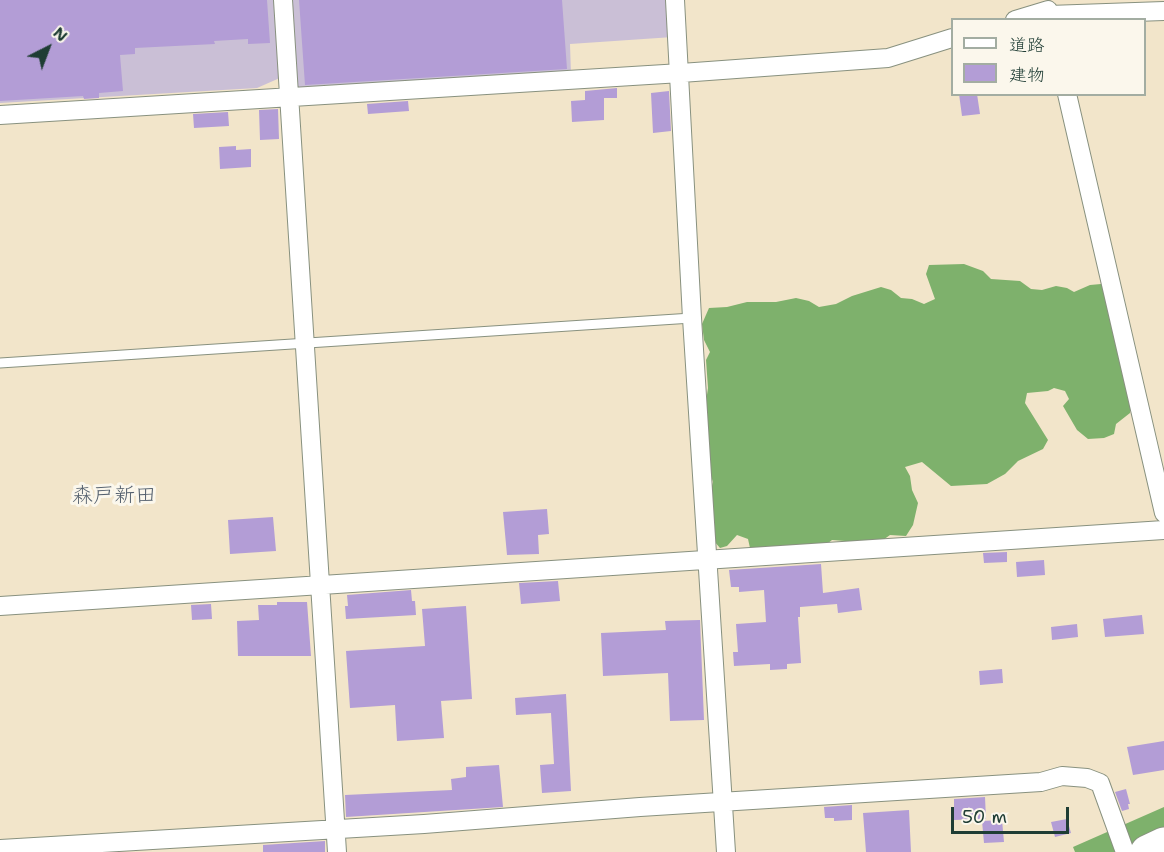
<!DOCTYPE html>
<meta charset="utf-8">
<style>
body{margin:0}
#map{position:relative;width:1164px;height:852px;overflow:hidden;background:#f2e5ca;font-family:"Shantell Sans","Klee One",sans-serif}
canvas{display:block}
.legend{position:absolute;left:951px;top:18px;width:195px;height:78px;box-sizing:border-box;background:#fbf7ec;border:2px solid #a3ada2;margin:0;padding:8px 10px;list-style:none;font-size:18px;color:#1f3d34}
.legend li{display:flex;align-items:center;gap:12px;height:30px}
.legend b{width:30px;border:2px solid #a3ada2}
.north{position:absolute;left:18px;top:18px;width:60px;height:60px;-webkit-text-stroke:4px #fbf7ec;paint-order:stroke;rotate:42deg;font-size:16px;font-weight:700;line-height:24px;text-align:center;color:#1f3d34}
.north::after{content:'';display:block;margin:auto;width:21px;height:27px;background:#1f3d34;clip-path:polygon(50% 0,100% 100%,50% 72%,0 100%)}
.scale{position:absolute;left:951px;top:807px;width:118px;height:27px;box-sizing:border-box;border:3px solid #1f3d34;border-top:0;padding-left:8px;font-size:18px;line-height:21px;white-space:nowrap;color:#1f3d34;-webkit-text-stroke:4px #fbf7ec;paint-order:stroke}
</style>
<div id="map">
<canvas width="1164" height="852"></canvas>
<ul class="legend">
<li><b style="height:8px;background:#fff"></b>道路</li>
<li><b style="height:16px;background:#b39dd6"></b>建物</li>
</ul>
<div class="north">N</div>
<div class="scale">50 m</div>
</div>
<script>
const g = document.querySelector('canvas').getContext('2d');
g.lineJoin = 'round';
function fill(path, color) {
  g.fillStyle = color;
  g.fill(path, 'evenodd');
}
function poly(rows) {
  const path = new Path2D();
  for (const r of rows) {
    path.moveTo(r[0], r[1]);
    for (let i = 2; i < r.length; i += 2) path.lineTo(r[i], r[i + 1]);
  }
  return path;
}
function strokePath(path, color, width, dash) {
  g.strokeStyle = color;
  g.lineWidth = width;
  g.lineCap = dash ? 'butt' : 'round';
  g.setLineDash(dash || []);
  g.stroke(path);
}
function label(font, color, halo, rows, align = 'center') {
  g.font = font + ' "Shantell Sans","Klee One",sans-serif';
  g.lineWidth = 6;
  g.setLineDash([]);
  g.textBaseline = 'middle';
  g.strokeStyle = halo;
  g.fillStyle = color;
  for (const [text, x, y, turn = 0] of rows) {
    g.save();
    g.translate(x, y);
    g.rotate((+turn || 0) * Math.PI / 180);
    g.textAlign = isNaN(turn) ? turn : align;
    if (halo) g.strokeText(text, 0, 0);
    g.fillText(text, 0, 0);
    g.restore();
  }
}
const industrial = poly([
 [0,0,277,0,282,77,257,88,0,103],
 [288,0,670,0,673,37,570,44,571,74,294,91]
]);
const forest = poly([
 [964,264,983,271,991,279,1020,281,1031,289,1042,290,1056,286,1067,288,1074,292,1090,285,1101,284,1109,293,1130,402,1130,413,1116,424,1114,434,1104,438,1088,439,1077,430,1063,406,1069,399,1065,391,1054,388,1048,391,1027,393,1025,403,1048,440,1043,449,1018,461,1005,474,987,484,951,486,922,462,905,467,910,476,912,490,918,503,913,525,906,536,890,535,883,540,854,544,845,541,832,540,822,548,750,548,748,539,737,535,727,546,720,548,714,541,711,490,713,482,709,470,705,408,708,388,706,360,710,352,704,340,702,324,709,308,727,307,747,302,776,302,796,298,809,301,819,307,836,304,852,296,881,287,891,290,901,298,912,299,924,304,935,299,926,274,929,265],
 [1164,807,1164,852,1075,852,1073,847]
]);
const building = poly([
 [0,0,267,0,270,43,248,44,248,39,214,41,215,44,135,48,135,54,120,55,123,91,99,93,99,98,84,99,83,96,0,101],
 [299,0,562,0,567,69,305,85],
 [617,88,617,98,604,98,604,120,572,122,571,101,585,100,585,91],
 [669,91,671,131,653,133,651,93],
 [959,94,977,94,980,114,962,116],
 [408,101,409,111,368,114,367,104],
 [278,109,279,139,260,140,259,110],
 [228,112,229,126,194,128,193,114],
 [236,146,236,150,251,149,251,167,220,169,219,147],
 [547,509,549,534,538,535,539,554,507,555,503,512],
 [273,517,276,551,230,554,228,520],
 [1007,552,1007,562,984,563,983,553],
 [1044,560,1045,575,1017,577,1016,562],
 [821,564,823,593,859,588,862,610,838,613,837,604,800,607,800,617,798,617,801,663,787,664,787,669,770,670,770,664,734,666,733,652,738,652,736,624,766,622,764,590,739,592,739,587,731,587,729,570],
 [558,581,560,601,521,604,519,583],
 [411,590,412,601,415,601,416,615,346,619,345,606,348,606,347,595],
 [277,602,307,602,311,656,238,656,237,621,259,620,258,605,277,605],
 [211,604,212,619,192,620,191,605],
 [466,606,472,699,441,701,444,738,397,741,395,705,350,708,346,651,425,646,422,609],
 [1142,615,1144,634,1105,637,1103,619],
 [700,620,704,720,670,721,668,673,603,676,601,633,666,630,665,621],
 [1077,624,1078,637,1052,640,1051,627],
 [1002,669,1003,683,980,685,979,671],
 [566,694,571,791,542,793,540,765,554,764,551,713,516,715,515,698],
 [1164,741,1164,770,1133,775,1127,747],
 [499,765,503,807,346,817,345,795,452,790,451,779,466,777,466,767],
 [1126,789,1130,804,1128,804,1129,809,1122,811,1115,792],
 [985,797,986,819,954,820,954,799],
 [852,805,852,820,834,821,834,818,825,818,824,807],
 [909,810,911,852,866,852,863,813],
 [1067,819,1071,833,1055,837,1051,822],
 [1002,820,1004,842,984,843,982,821],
 [325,841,325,852,263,852,263,845]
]);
const lane = poly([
 [0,363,692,318]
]);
const street = poly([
 [283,0,337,852],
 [675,0,692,318,726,852],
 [1049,15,1164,11],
 [1015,20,1048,10],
 [1067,94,1164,513],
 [0,115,681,73,888,58,952,38],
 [0,606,1164,530],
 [0,849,424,824,640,807,1041,782,1062,776,1087,778,1100,783,1125,852]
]);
const highway = poly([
 [1147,852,1164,844]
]);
const quarterNames = [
 ["森戸新田",114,497]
];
fill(industrial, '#cabfd6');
fill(forest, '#7eb16c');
fill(building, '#b39dd6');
strokePath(lane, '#88917f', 11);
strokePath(street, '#88917f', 20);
strokePath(highway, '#88917f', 35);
strokePath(lane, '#fff', 9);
strokePath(street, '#fff', 18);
strokePath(highway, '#fff', 33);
label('21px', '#535f6d', '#fbf7ec', quarterNames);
</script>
